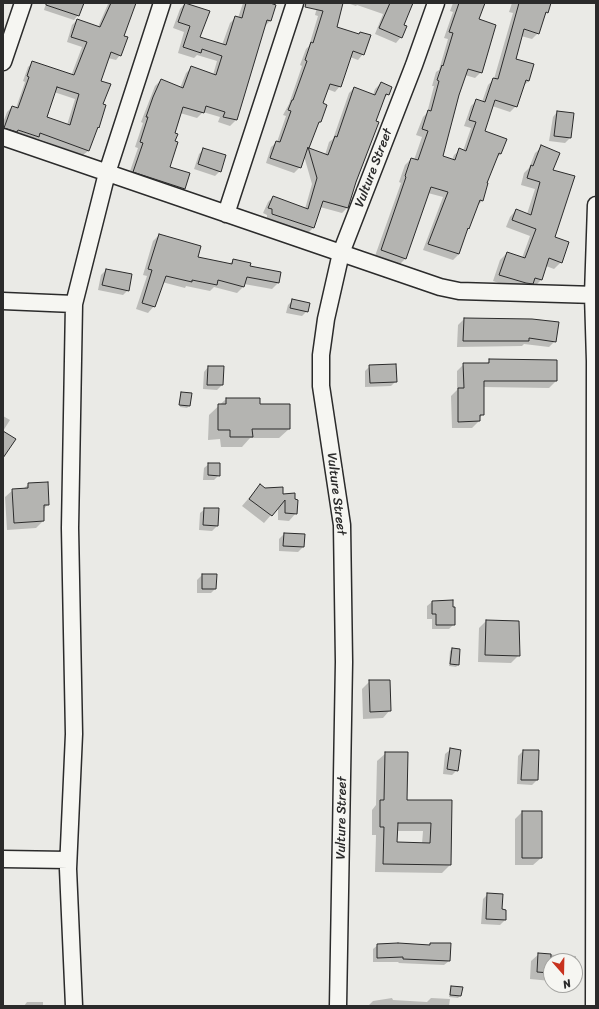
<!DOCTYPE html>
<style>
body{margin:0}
#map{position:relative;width:599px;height:1009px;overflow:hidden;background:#eaeae6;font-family:Sriracha,sans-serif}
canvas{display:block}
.frame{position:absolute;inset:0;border:4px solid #2b2b2b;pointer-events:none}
.north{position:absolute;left:543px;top:953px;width:40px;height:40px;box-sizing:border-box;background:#f6f6f2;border:1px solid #a5a5a2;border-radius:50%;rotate:160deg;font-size:11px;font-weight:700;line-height:16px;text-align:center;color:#2b2b2b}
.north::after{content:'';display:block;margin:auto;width:14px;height:18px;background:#c8321e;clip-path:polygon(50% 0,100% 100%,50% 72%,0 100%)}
</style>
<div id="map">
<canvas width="599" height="1009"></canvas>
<div class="frame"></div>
<div class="north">N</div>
</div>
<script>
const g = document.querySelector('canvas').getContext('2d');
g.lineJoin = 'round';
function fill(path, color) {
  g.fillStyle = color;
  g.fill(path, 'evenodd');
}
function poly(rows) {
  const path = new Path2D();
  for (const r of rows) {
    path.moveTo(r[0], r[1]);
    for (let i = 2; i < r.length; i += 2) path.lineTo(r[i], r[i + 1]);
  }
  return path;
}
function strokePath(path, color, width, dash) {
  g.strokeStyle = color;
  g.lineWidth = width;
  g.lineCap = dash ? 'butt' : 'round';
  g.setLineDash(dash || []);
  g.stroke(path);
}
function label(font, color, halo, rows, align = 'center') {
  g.font = font + ' Sriracha,sans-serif';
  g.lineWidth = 3;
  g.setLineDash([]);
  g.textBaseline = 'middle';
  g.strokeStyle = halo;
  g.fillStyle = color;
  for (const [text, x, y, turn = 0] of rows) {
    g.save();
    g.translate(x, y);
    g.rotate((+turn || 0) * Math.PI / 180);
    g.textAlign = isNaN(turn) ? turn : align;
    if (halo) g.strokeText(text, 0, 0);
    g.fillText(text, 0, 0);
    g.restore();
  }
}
const shadow = poly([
 [46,3,82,3,78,15,74,20,44,10],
 [105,3,135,3,123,36,120,55,116,60,108,58,100,81,102,105,96,129,88,151,83,155,36,138,33,141,3,134,3,123,7,112,12,107,16,108,25,82,23,81,28,67,33,62,71,76,82,47,67,42,72,25,77,20,98,27,108,4],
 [54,92,75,99,67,125,45,117],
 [185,3,199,37,222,45,230,23,236,17,238,18,243,3,268,3,275,5,270,21,265,26,236,120,230,126,218,122,220,117,203,112,197,118,180,113,174,134,168,168,189,174,184,189,179,195,128,177,138,148,135,147,143,123,141,122,155,86,161,80,180,88,186,73,192,67,213,75,217,61,197,55,194,58,178,53,184,32,173,28,180,9],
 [318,3,342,3,336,28,363,54,358,60,350,57,340,86,335,92,327,89,322,104,320,122,317,125,308,149,325,155,329,142,333,139,349,93,354,88,373,95,375,89,381,83,388,94,383,99,347,208,342,213,320,207,313,228,308,233,267,219,267,215,263,213,268,202,273,197,305,209,312,184,304,156,300,167,294,173,266,163,271,147,277,142,286,116,283,115,289,104,302,66,300,65,306,49,309,46,318,16,315,15],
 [347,3,411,3,403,25,401,37,396,43,375,34,383,14,357,5,356,6],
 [453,3,484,3,478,20,481,72,475,78,465,75,441,157,452,160,454,155,460,150,463,151,471,128,464,126,471,106,477,100,482,102,488,85,494,79,513,13,509,12,512,3,550,3,547,12,545,15,538,33,532,39,521,36,514,60,533,65,529,81,522,87,516,106,510,112,492,106,484,132,501,154,495,159,486,183,483,200,477,206,469,228,466,231,459,254,453,260,423,250,443,197,428,193,405,259,400,264,375,256,401,183,399,182,405,165,411,159,414,160,422,137,416,135,423,117,427,113,434,86,432,86,436,72,439,70,448,39,444,38,453,12,450,11],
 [557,112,573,114,570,138,565,143,549,141,553,117],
 [542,147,552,170,554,238,561,262,554,269,546,266,541,280,535,286,530,285,525,290,519,290,493,281,500,260,507,253,522,258,530,236,506,227,510,217,516,210,527,214,535,189,521,185,524,173,529,168,535,153],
 [204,149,220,171,215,176,194,169,199,154],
 [159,235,197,258,229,264,234,260,249,266,280,272,278,283,272,289,244,284,243,287,237,293,214,287,210,291,186,286,185,288,162,282,154,306,148,313,136,309,147,276,143,275,153,241],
 [106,270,128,290,123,295,98,290,101,275],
 [293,300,307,311,302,316,286,313,288,305],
 [464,319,531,320,555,341,549,347,524,344,522,346,457,347,458,325],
 [490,360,556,381,549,388,483,387,482,415,479,419,479,421,472,428,452,428,451,396,457,390,457,371,464,364,486,364],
 [370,366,396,381,391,386,365,387,365,371],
 [208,367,222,385,217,390,203,389,204,372],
 [181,393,189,406,187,408,180,407],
 [226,399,259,405,289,429,279,438,250,438,242,447,221,447,220,439,208,440,209,415],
 [3,416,10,420,3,431],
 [209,464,219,475,214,480,203,480,204,468],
 [29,484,48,504,43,510,43,521,36,528,7,530,5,497,13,490,23,489],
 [260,485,265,489,282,495,296,513,289,521,278,520,278,507,264,523,242,506],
 [205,509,217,526,212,531,199,530,200,513],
 [284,534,303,547,298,552,279,551,279,539],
 [202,575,216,588,211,593,197,593,197,580],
 [432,602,452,608,454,624,449,629,432,629,432,619,427,619,427,606],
 [486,621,519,655,511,663,478,662,479,628],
 [452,649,458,665,456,667,449,666,450,651],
 [370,681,390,710,383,718,363,719,362,689],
 [450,750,457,770,452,775,443,774,445,754],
 [523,751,537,780,532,785,517,784,518,756],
 [386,753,406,801,451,801,450,865,442,873,375,872,376,835,372,835,372,810,376,805,377,761],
 [396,831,423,831,422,844,396,843],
 [522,812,541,858,533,865,515,865,515,819],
 [488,894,505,920,500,925,481,924,483,899],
 [431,944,449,961,444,965,398,963,399,962,373,962,373,949,378,945,429,946],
 [539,954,576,956,575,968,575,961,551,961,551,981,530,979,531,961],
 [452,987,461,988,460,996,458,998,449,997,450,989],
 [392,998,393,1000,427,1002,431,998,450,999,449,1006,368,1006,373,1001],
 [27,1002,43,1002,43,1006,24,1006]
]);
const building = poly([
 [46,3,84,3,79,16,46,5,46,3],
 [111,3,136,3,124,36,128,37,121,56,111,52,101,81,111,84,103,104,106,105,99,128,98,127,89,151,40,133,39,137,18,130,17,132,4,128,12,106,18,108,29,77,27,76,32,61,74,75,87,42,71,37,77,19,100,27,111,3],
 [57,87,79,94,70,125,47,117,57,87],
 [185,3,210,11,200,37,226,45,235,16,242,18,246,3,270,3,276,5,271,21,267,20,237,120,223,117,225,112,206,106,204,113,183,107,175,133,178,134,175,141,178,142,170,167,190,173,185,189,133,172,143,143,140,142,148,117,146,117,153,97,161,79,183,88,191,66,216,75,222,56,202,49,201,53,183,47,190,26,178,22,185,3],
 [306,3,343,3,337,27,359,34,360,32,371,35,364,55,353,51,341,87,330,84,323,103,327,105,321,122,319,122,309,148,328,155,335,136,337,137,354,87,375,95,381,82,392,87,389,95,386,94,376,121,379,122,356,182,348,208,323,201,314,228,272,214,272,209,268,208,273,196,308,209,317,178,308,147,301,168,270,158,276,141,280,142,291,111,288,110,292,100,293,100,307,61,305,60,311,42,313,43,323,11,305,7,306,3],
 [390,3,413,3,404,25,407,26,402,38,379,28,390,3],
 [459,3,485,3,479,19,496,25,482,73,468,69,459,95,443,156,455,160,459,148,466,151,476,122,469,120,476,99,485,102,493,78,498,79,519,3,551,3,548,13,546,12,539,34,524,29,516,59,534,64,529,81,526,80,517,107,495,100,485,131,507,139,501,154,499,153,487,183,488,183,483,201,480,200,469,229,468,228,459,254,428,244,448,192,431,187,406,259,381,250,406,177,405,176,411,158,418,160,428,131,422,129,428,110,431,111,439,81,437,80,442,65,443,66,453,33,449,32,459,3],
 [557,111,574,113,571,138,554,136,557,111],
 [541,145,560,153,553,170,575,176,555,237,569,242,562,263,549,258,542,280,535,278,533,284,526,283,499,275,507,252,525,258,536,229,512,220,516,209,531,215,540,182,527,178,531,165,533,166,541,145],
 [203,148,226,155,221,172,198,164,203,148],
 [159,234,201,246,198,257,232,264,233,259,251,263,250,266,281,272,279,283,247,277,244,287,218,280,217,285,192,280,192,282,166,276,155,307,142,303,152,270,148,269,159,234],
 [106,269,132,274,129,291,102,285,106,269],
 [292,299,310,303,308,312,290,308,292,299],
 [464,318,532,319,559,322,556,342,529,338,529,341,463,341,464,318],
 [489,359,557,360,557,381,484,381,484,415,480,415,480,421,458,422,458,388,464,388,463,363,489,363,489,359],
 [396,364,397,382,370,383,369,365,396,364],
 [208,366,224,366,223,385,207,385,208,366],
 [181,392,192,393,190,406,179,405,181,392],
 [226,398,260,398,260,404,290,404,290,429,252,429,253,437,230,437,230,430,218,430,218,404,226,404,226,398],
 [3,431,16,439,3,458,3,431],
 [208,463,220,463,220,476,208,475,208,463],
 [48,482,49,505,44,505,44,521,14,523,12,489,28,488,28,483,48,482],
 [260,484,265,488,283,487,283,494,295,493,295,499,298,500,297,514,285,513,285,500,272,516,249,499,260,484],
 [204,508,219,508,218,526,203,525,204,508],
 [284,533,305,534,304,547,283,546,284,533],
 [202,574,217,574,216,589,202,589,202,574],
 [453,600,453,607,455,607,455,625,436,625,436,614,432,614,432,601,453,600],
 [486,620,519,621,520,656,485,655,486,620],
 [452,648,460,649,459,665,450,664,452,648],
 [369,680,390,680,391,711,370,712,369,680],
 [450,748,461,750,458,771,447,769,450,748],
 [523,750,539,750,538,780,521,780,523,750],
 [385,752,408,752,407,800,452,800,451,865,383,864,384,827,380,827,380,800,384,800,385,752],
 [398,823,431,823,430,843,397,842,398,823],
 [522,811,542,811,542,858,522,858,522,811],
 [487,893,503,894,502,909,506,910,506,920,486,919,487,893],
 [398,943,430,945,430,943,451,943,450,961,403,959,403,957,377,958,377,944,398,943],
 [538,953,551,954,551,973,537,972,538,953],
 [451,986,463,987,461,996,450,995,451,986]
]);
const minor = poly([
 [3,62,23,3],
 [3,137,440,287,459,291,596,295],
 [226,214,295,3],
 [3,301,74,304],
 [3,859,68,860],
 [74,1006,68,869,74,734,70,528,74,304,107,173,162,3],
 [338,1006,344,662,342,525,321,386,321,355,326,319,341,253,414,65,436,3],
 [594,1006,595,361,593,295,596,205]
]);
const streetNames = [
 ["Vulture Street",374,168,-69],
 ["Vulture Street",336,494,83],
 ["Vulture Street",342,818,-89]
];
fill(shadow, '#0003');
fill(building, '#b4b4b1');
strokePath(building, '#2b2b2b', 1);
strokePath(minor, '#2b2b2b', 19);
strokePath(minor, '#f6f6f2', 16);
label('13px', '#2b2b2b', '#f6f6f2', streetNames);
</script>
